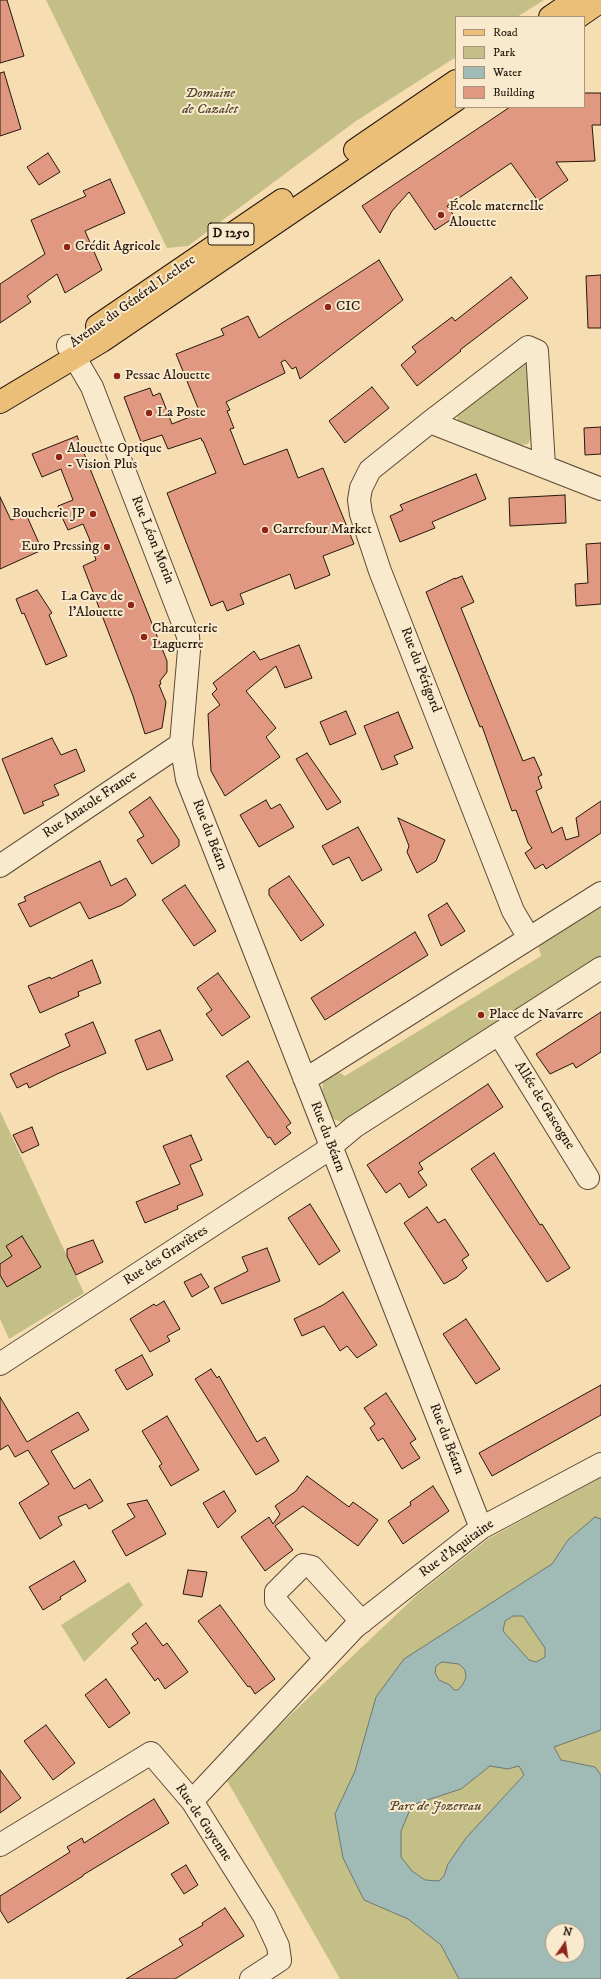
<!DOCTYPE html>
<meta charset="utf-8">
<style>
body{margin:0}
#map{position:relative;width:601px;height:1979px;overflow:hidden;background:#f7deb2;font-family:"IM FELL DW Pica",serif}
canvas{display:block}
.legend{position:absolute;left:455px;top:16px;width:130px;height:92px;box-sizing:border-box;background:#faeacd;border:1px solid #a59680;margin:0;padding:5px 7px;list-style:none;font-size:12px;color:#25170d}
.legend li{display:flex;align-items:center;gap:8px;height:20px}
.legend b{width:20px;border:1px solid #a59680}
.north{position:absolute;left:545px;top:1923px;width:40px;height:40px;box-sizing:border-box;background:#faeacd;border:1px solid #a59680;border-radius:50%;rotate:13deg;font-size:11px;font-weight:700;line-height:16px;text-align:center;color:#25170d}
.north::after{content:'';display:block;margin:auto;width:14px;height:18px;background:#8f2418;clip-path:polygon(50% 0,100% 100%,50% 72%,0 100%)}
</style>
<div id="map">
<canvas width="601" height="1979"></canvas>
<ul class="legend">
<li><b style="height:5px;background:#ecbf79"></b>Road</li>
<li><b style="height:11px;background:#c4bf87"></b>Park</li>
<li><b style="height:11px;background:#a0bab6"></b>Water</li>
<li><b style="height:11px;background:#e19881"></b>Building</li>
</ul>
<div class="north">N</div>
</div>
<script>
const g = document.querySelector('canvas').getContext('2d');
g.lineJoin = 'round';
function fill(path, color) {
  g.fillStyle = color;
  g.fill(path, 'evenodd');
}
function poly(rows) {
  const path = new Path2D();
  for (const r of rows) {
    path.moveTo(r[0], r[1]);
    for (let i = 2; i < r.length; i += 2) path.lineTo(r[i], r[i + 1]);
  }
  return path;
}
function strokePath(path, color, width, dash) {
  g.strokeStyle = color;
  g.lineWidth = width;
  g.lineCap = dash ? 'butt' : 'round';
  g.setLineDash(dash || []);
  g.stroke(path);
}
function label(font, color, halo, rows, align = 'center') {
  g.font = font + ' "IM FELL DW Pica",serif';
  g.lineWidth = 4;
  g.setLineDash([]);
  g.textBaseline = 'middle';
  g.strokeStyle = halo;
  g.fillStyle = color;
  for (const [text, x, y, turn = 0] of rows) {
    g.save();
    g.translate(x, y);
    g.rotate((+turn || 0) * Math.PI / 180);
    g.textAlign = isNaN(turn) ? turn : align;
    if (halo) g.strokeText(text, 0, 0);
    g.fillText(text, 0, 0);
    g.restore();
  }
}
const green = poly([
 [46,0,544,0,517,17,456,17,456,57,356,121,188,246,167,248],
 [525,362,531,367,531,438,528,444,519,445,458,422,457,414],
 [601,900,601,962,364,1113,342,1122,333,1119,328,1111,322,1093,323,1081,334,1069,345,1076,541,956,537,940],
 [0,1111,84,1293,9,1339,0,1319],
 [601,1477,601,1979,340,1979,225,1777,418,1594,488,1539],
 [553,1931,577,1931,577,1955,553,1955],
 [129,1582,143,1605,84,1662,61,1625]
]);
const water = poly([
 [595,1517,601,1519,601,1730,554,1747,561,1760,595,1767,601,1775,601,1979,459,1979,441,1945,408,1919,364,1900,343,1858,335,1814,355,1771,376,1697,404,1659,552,1564,568,1540,595,1517],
 [513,1616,523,1616,545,1648,545,1657,536,1662,529,1660,503,1631,505,1621,513,1616],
 [442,1662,459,1664,465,1670,466,1677,463,1684,458,1690,454,1690,450,1685,439,1680,435,1673,436,1666,442,1662],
 [490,1766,508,1769,519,1766,524,1775,466,1838,448,1864,444,1876,439,1881,425,1880,412,1871,401,1857,401,1831,412,1805,461,1789,490,1766],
 [553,1931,577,1931,577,1955,553,1955,553,1931]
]);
const building = poly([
 [0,0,7,0,24,56,0,63,0,0],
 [4,72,21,129,0,136,0,73,4,72],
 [584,93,601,93,601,125,592,125,595,161,556,162,568,180,538,201,511,163,447,206,455,217,435,230,409,192,392,211,380,233,362,206,510,107,584,107,584,93],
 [48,153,60,172,39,185,27,167,48,153],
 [110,179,125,213,85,231,102,270,65,293,57,274,27,296,31,302,0,323,0,284,45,254,31,220,86,196,83,191,110,179],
 [379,260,403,300,300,379,296,367,292,369,285,360,281,362,285,373,226,402,230,410,227,411,234,428,230,429,244,465,287,449,298,478,323,468,354,544,323,556,330,575,295,589,290,574,240,594,244,604,227,611,223,601,211,606,167,493,216,473,203,441,202,441,201,438,168,449,162,435,141,442,124,397,150,388,153,396,160,393,172,424,200,413,176,354,224,335,221,329,248,316,259,338,379,260],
 [601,275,601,328,588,328,586,276,601,275],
 [511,277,528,298,460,350,461,351,417,386,401,365,416,352,412,347,452,317,455,321,511,277],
 [372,387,389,408,345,443,329,421,372,387],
 [601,427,601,454,585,455,584,428,601,427],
 [77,436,167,661,167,672,160,681,161,684,159,685,166,702,162,728,145,734,133,696,83,566,96,560,89,538,83,524,68,530,60,513,58,506,73,500,61,469,42,477,32,454,77,436],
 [476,474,486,499,432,522,435,528,400,542,390,516,403,510,400,505,476,474],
 [565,495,566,523,510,526,509,498,565,495],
 [0,497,11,520,26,514,42,550,0,569,0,497],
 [601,543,601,604,576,606,575,584,588,583,586,544,601,543],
 [462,576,474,602,461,608,523,761,534,757,539,768,542,775,538,777,542,788,536,791,552,833,562,827,566,840,579,836,576,818,601,801,601,833,546,869,543,864,535,869,525,853,532,848,528,843,516,810,512,811,482,726,480,727,426,592,455,578,455,579,462,576],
 [37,590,52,613,49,615,67,656,46,665,24,613,22,614,16,599,37,590],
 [299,645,312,678,285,688,276,666,246,691,276,728,266,737,280,757,225,796,211,771,208,714,220,705,212,694,217,689,213,683,254,651,260,660,299,645],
 [346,711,356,734,330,745,320,722,346,711],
 [398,712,413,748,394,756,398,764,382,770,364,726,398,712],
 [52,738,61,755,76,749,85,771,54,785,59,795,42,802,44,805,24,814,2,759,52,738],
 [307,753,341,802,327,810,296,759,307,753],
 [150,797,179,840,179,846,152,864,137,840,144,836,129,812,150,797],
 [266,800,271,809,280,804,294,827,259,847,240,815,266,800],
 [398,818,445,840,436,861,417,873,407,852,409,846,398,818],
 [358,827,382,870,362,881,349,857,333,865,322,846,358,827],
 [100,861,111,886,126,878,136,895,122,905,89,919,80,902,30,927,18,904,26,901,24,897,100,861],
 [289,876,324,925,301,941,269,895,269,889,289,876],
 [185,885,216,931,194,946,162,900,185,885],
 [447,903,465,931,441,946,428,915,447,903],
 [415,932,428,955,325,1020,311,998,415,932],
 [92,960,101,983,78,992,79,996,40,1013,28,986,50,977,51,979,92,960],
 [218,973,250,1017,222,1036,206,1014,212,1010,197,988,218,973],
 [601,1012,601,1052,576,1068,573,1063,550,1074,536,1054,601,1012],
 [93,1022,106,1053,57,1074,29,1088,27,1083,17,1088,10,1074,70,1046,65,1034,93,1022],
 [160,1030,173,1060,147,1070,135,1040,160,1030],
 [248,1061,291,1123,286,1127,291,1133,275,1145,270,1137,268,1138,226,1076,248,1061],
 [488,1084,503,1107,419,1163,423,1169,418,1172,427,1185,409,1198,400,1183,386,1193,367,1165,488,1084],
 [32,1127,39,1145,22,1153,13,1135,32,1127],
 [191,1135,202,1160,190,1165,203,1195,177,1206,178,1209,145,1223,136,1202,180,1184,163,1146,191,1135],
 [494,1153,540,1225,542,1224,570,1268,547,1282,471,1169,494,1153],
 [310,1204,340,1251,319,1265,288,1218,310,1204],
 [427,1207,438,1223,445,1219,469,1255,462,1260,467,1268,457,1277,444,1284,404,1223,427,1207],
 [22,1236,41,1267,7,1287,0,1275,0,1264,12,1256,6,1246,22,1236],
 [93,1240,103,1262,76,1275,67,1256,67,1249,93,1240],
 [267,1248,280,1281,222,1304,214,1288,248,1271,242,1257,267,1248],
 [201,1274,209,1287,192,1297,184,1282,201,1274],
 [343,1292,377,1345,357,1358,347,1346,340,1351,324,1326,302,1336,294,1319,323,1305,343,1292],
 [164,1301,180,1329,167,1336,170,1341,150,1352,130,1319,154,1304,156,1306,164,1301],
 [466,1319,500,1369,476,1384,443,1334,466,1319],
 [142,1355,153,1375,127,1390,115,1370,142,1355],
 [211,1369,217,1378,219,1376,257,1442,265,1437,279,1461,256,1475,195,1379,211,1369],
 [601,1385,601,1415,492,1476,479,1453,601,1385],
 [386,1393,416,1439,410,1443,420,1458,402,1469,383,1438,378,1441,370,1428,375,1424,364,1408,386,1393],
 [0,1397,27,1442,78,1412,89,1430,51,1451,74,1489,90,1479,103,1501,89,1509,86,1504,58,1517,62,1525,40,1539,19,1503,49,1484,28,1450,15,1457,8,1445,0,1450,0,1397],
 [167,1416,199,1470,171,1486,159,1466,162,1464,142,1431,167,1416],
 [307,1476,349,1507,353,1502,378,1520,358,1546,303,1506,275,1526,293,1550,265,1571,241,1537,269,1517,273,1524,280,1514,275,1506,296,1491,307,1476],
 [433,1486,449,1511,403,1544,388,1521,411,1505,410,1502,433,1486],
 [224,1491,236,1511,218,1528,203,1503,224,1491],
 [147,1500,166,1534,126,1556,112,1531,135,1517,127,1504,147,1500],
 [74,1561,86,1581,60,1597,61,1599,43,1610,29,1587,74,1561],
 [188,1570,207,1572,202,1597,183,1594,188,1570],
 [220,1605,275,1679,255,1694,250,1686,248,1687,198,1621,220,1605],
 [146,1623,163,1646,167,1643,188,1672,165,1689,158,1678,155,1681,131,1648,138,1643,132,1634,146,1623],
 [106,1679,130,1713,109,1728,85,1695,106,1679],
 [46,1725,75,1763,53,1780,24,1741,46,1725],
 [0,1770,21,1798,0,1813,0,1770],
 [154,1799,169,1823,83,1875,83,1876,8,1923,0,1910,0,1896,70,1852,67,1847,82,1838,84,1843,154,1799],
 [186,1865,198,1885,184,1894,171,1874,186,1865],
 [225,1908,244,1936,175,1979,126,1979,183,1945,179,1939,203,1925,202,1923,225,1908]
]);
const minor = poly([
 [68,346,92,387,188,636,189,650,181,744,187,779,481,1528],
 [430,422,528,347,537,351,544,466],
 [0,866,181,744],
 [529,938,513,911,380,571,361,514,359,500,361,488,370,470,430,422,601,489],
 [499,1034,588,1178],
 [304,1078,314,1074,601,893],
 [0,1364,323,1153,354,1127,601,968],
 [325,1658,276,1601,276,1592,303,1565,312,1567,362,1622],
 [192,1801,355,1627,481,1528,601,1464],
 [0,1845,151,1753,192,1801,264,1916,278,1946,280,1960,251,1979]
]);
const major = poly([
 [550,17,575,0],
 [578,17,601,1],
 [355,150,456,81],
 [97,326,282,200],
 [0,402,102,341,456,100]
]);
const markers = [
 [441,215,4,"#8f2418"],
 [67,247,4,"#8f2418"],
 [328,307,4,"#8f2418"],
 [117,376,4,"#8f2418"],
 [149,413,4,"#8f2418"],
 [59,457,4,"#8f2418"],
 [93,514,4,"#8f2418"],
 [265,530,4,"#8f2418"],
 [107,547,4,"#8f2418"],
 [131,605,4,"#8f2418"],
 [144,637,4,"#8f2418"],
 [481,1015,4,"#8f2418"]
];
const shields = [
 [231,234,46]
];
const shieldNames = [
 ["D 1250",231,234]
];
const parkNames = [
 ["Domaine",210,94],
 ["de Cazalet",210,110],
 ["Parc de Jozereau",435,1807]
];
const poiNames = [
 ["École maternelle",449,207],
 ["Alouette",449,223],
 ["Crédit Agricole",75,247],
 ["CIC",336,307],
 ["Pessac Alouette",125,376],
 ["La Poste",157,413],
 ["Alouette Optique",67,449],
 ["- Vision Plus",67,465],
 ["Boucherie JP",85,514,"right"],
 ["Carrefour Market",273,530],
 ["Euro Pressing",99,547,"right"],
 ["La Cave de",123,597,"right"],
 ["l'Alouette",123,613,"right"],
 ["Charcuterie",152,629],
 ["Laguerre",152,645],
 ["Place de Navarre",489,1015]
];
const streetNames = [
 ["Avenue du Général Leclerc",133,302,-35],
 ["Rue Léon Morin",152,540,68],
 ["Rue du Périgord",420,670,69],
 ["Rue Anatole France",90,805,-34],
 ["Rue du Béarn",209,835,69],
 ["Allée de Gascogne",544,1106,58],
 ["Rue du Béarn",327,1137,69],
 ["Rue des Gravières",166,1256,-33],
 ["Rue du Béarn",446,1439,69],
 ["Rue d'Aquitaine",457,1549,-36],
 ["Rue de Guyenne",203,1823,56]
];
fill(green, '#c4bf87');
fill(water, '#a0bab6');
strokePath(water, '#6f7972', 1);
fill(building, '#e19881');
strokePath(building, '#25170d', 1);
strokePath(minor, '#5a4936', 24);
strokePath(major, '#25170d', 24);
strokePath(minor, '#faeacd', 22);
strokePath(major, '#ecbf79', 22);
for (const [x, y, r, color] of markers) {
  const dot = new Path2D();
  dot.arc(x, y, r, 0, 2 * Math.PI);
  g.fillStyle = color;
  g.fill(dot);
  strokePath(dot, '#faeacd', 1.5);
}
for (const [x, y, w] of shields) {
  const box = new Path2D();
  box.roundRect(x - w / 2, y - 11, w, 22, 3);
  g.fillStyle = '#faeacd';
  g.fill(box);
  strokePath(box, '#25170d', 1);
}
label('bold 13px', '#25170d', null, shieldNames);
label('italic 14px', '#554932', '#faeacd', parkNames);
label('14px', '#25170d', '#faeacd', poiNames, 'left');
label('14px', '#25170d', '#faeacd', streetNames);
</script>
